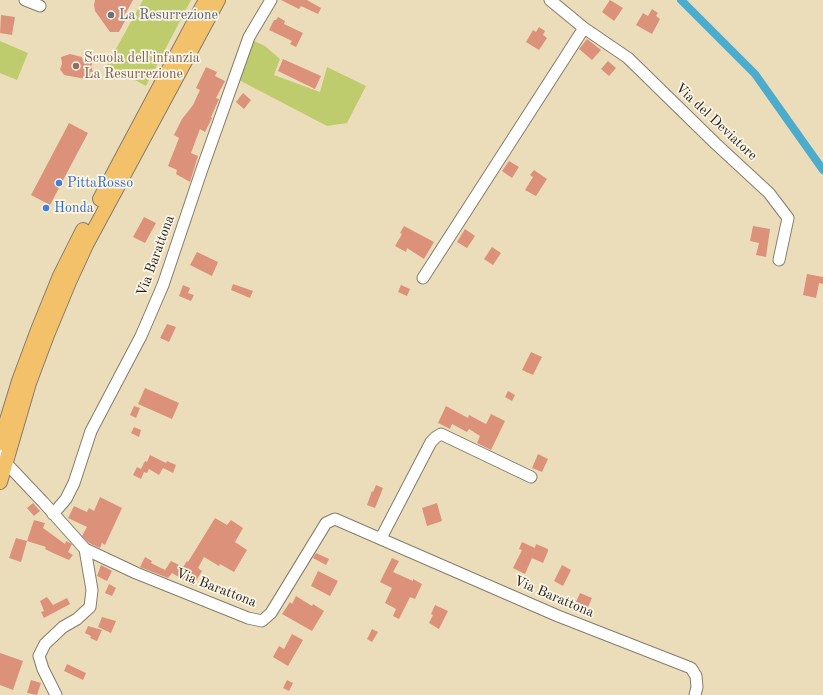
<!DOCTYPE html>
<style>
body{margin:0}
canvas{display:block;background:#ecddba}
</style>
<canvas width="823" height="695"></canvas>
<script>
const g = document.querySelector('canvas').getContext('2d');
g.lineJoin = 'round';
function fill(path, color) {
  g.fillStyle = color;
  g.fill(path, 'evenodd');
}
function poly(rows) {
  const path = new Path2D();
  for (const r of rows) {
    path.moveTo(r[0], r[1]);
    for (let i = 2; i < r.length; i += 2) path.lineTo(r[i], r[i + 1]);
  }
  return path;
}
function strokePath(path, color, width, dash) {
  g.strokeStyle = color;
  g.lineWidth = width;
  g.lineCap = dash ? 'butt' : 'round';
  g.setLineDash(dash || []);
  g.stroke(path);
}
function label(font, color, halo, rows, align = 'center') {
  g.font = font + ' "Old Standard TT",serif';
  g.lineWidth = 3.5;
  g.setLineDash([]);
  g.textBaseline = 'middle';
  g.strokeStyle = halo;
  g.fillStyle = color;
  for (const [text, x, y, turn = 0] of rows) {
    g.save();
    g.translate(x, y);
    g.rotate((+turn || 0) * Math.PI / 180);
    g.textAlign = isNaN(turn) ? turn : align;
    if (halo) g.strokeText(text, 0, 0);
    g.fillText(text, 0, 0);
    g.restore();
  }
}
const green = poly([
 [143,0,191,0,146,86,107,65],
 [0,41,28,53,17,80,0,73],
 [254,41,265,46,280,59,274,75,320,92,327,67,366,86,347,123,327,126,239,80]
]);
const canal = poly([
 [681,0,755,74,823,170]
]);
const building = poly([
 [95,0,133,0,122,20,126,19,119,32,110,32,95,11,94,5],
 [281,0,307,0,321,8,318,14,301,6,299,9],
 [610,0,623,8,614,21,602,12],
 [652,9,658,13,656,16,660,19,652,34,636,25,643,13,648,16],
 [1,15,15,17,12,35,0,33],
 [278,17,285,21,284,24,303,33,296,47,290,44,292,41,269,30,274,20,276,20],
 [539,27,545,31,543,35,547,38,539,50,526,42,533,30,536,32],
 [587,39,601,50,592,60,579,49],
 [70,54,82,57,83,61,94,57,91,67,95,76,86,79,64,75,60,69,62,64,61,57],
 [283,59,321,76,315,89,278,71],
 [608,61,616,68,609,76,601,69],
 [206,67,217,72,215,76,225,81,216,98,219,99,211,117,212,118,205,132,200,129,191,153,198,156,190,182,176,174,177,170,168,166,179,138,174,135,182,119,193,105,200,90,196,88],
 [243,93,251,100,244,109,236,102],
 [69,123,88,133,50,205,31,195],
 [509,161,519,167,512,178,502,171],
 [534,170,547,179,536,196,525,190,533,177,530,175],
 [144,217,156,223,145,243,133,237],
 [404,226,434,242,424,259,407,248,406,252,395,246,402,234,400,233],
 [753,226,770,229,766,257,756,255,759,243,750,241],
 [465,229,475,236,467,248,457,242],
 [492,247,501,253,493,265,484,259],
 [197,252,218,262,212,276,190,265],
 [807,274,823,277,823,284,819,283,816,298,803,295],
 [233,284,253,291,250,298,231,290],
 [183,285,190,288,188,293,194,295,191,301,179,296],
 [401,285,410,289,407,296,398,292],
 [167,324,176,327,169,342,160,338],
 [531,352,542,357,533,375,522,370],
 [145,388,179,403,172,419,138,404],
 [508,391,515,395,512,401,505,397],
 [134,406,140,408,136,418,130,415],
 [446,406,468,418,469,415,486,424,491,414,505,421,491,450,477,443,480,436,469,429,467,432,452,424,450,429,438,423],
 [134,427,141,430,139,437,131,433],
 [538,454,548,459,542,472,532,468],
 [150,455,166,463,167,461,176,465,173,473,163,468,159,475,149,469,147,473,144,472,141,479,133,475,137,467,141,469,145,461,147,462],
 [376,485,383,488,375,508,367,505,372,491,373,492],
 [100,497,122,508,105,545,102,543,100,548,89,543,82,536,87,527,68,518,74,506,87,512,89,508,94,511],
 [33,503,40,511,34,516,27,508],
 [437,503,442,521,427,526,422,508],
 [215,518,227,525,231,520,243,528,235,542,247,550,234,572,220,564,219,566,204,557,198,568,202,571,193,586,172,573,168,578,140,567,145,557,152,561,151,563,165,570,171,561,183,567,187,561,188,562],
 [34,520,45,523,43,528,65,544,66,541,72,544,68,552,73,555,69,560,53,553,45,549,46,547,27,541],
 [16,538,27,541,21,562,9,558],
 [522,542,535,548,536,544,548,549,548,551,543,563,532,558,525,574,513,568,522,550,519,549],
 [316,553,329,559,326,565,313,558],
 [392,558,399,561,393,572,413,581,413,579,422,584,415,599,410,597,399,619,393,616,396,609,385,603,392,588,380,582],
 [101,565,112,571,107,581,97,576],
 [562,565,571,570,563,586,554,581],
 [318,571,338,581,330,596,311,586],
 [109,584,116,588,112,596,105,593],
 [580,593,592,598,588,607,576,602],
 [296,596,312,606,313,604,324,611,312,631,282,614,290,602,292,604],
 [47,597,53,605,67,598,70,604,44,618,41,612,44,611,40,601],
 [435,605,448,611,439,629,429,623,433,615,431,614],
 [102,617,116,621,111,633,98,627],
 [88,626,102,630,97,641,90,638,91,636,85,633],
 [372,629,378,632,372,642,367,639],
 [292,634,303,640,288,666,273,657,279,646,284,649],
 [0,653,23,661,13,690,0,685],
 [67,664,86,673,83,680,64,671],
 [31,680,41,683,37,695,27,693],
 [287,680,293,683,289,691,283,688]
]);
const minor = poly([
 [25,0,40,6],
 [550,0,584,28,628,58,716,144,769,193,788,218,779,260],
 [423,278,584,28],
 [0,447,6,463,43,502,85,549,136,573,248,618,262,621,271,613,326,523,335,519,558,616,691,668,696,676,697,687,695,695],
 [53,514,66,499,74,483,91,431,141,336,163,285,201,172,249,37,271,0],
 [381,538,431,442,436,437,441,434,531,477],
 [56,695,43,669,39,656,45,644,63,627,77,619,90,607,92,590,85,549]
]);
const major = poly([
 [100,199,206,0],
 [0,443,19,381,38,330,60,276,83,230],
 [0,482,29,383,47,335,69,282,86,245,218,0]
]);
const markers = [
 [111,15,4,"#6b7280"],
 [76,66,4,"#8d6e63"],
 [59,183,4,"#3f7fe0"],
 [46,208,4,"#3f7fe0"]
];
const worshipNames = [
 ["La Resurrezione",119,15]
];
const educationNames = [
 ["Scuola dell'infanzia",84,58],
 ["La Resurrezione",84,74]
];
const streetNames = [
 ["Via del Deviatore",716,122,43],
 ["Via Barattona",156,256,-70],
 ["Via Barattona",216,588,21],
 ["Via Barattona",554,597,23]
];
const shopNames = [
 ["PittaRosso",67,183],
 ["Honda",54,208]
];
fill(green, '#becc6e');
strokePath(canal, '#4dabcc', 8);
fill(building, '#dc917b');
strokePath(minor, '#847c6b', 13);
strokePath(major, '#847c6b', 16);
strokePath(minor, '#fff', 11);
strokePath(major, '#f4c16b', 14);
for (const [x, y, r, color] of markers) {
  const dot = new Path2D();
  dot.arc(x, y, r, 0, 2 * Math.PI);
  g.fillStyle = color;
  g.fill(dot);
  strokePath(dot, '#fcf5e5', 1.5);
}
label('14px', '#5b616d', '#fcf5e5', worshipNames, 'left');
label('14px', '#785e54', '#fcf5e5', educationNames, 'left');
label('14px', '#1c1c1c', '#fcf5e5', streetNames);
label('14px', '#366cbe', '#fcf5e5', shopNames, 'left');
</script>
